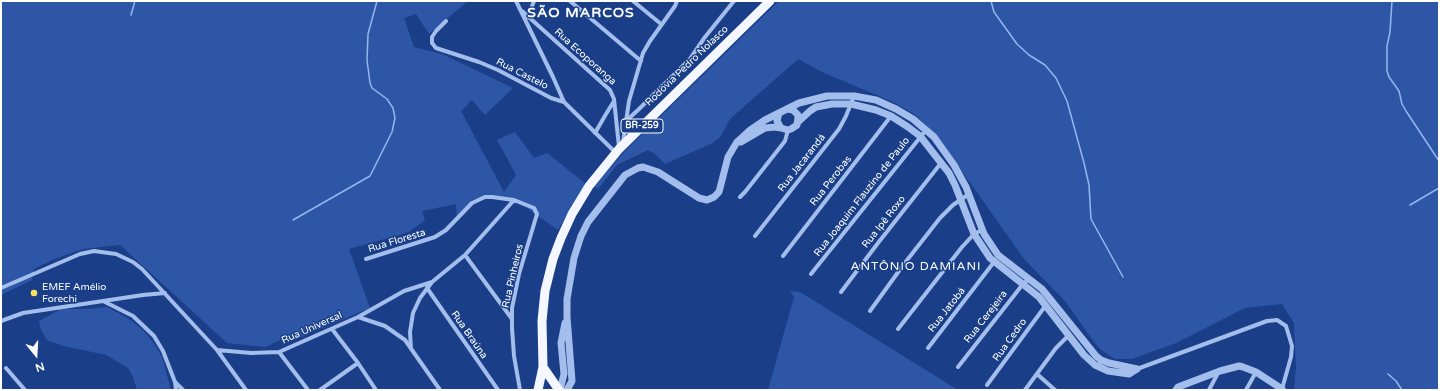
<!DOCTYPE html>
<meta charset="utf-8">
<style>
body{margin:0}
#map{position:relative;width:1440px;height:391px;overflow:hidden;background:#1a3f88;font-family:"Varela Round",sans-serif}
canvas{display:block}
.frame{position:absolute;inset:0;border:2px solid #fff;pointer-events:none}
.north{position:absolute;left:16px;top:335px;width:40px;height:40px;-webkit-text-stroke:3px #1a3f88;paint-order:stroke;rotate:162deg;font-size:11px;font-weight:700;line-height:16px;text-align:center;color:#fff}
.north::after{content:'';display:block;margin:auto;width:14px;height:18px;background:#fff;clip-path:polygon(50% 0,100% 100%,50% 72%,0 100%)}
</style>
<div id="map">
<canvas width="1440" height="391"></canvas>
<div class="frame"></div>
<div class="north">N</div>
</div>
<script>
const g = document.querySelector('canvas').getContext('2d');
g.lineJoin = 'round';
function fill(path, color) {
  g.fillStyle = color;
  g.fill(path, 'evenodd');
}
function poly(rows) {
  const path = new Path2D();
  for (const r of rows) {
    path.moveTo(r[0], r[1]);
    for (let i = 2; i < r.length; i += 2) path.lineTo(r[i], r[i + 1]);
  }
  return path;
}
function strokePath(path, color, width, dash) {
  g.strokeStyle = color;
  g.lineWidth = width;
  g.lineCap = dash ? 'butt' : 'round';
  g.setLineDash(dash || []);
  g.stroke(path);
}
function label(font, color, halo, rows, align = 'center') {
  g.font = font + ' "Varela Round",sans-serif';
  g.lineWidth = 3;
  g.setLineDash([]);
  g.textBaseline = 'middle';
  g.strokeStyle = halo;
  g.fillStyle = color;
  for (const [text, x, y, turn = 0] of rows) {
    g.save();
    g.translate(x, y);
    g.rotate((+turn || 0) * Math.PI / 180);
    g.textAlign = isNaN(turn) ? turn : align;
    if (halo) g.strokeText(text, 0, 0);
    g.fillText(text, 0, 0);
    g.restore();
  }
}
const green = poly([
 [1,1,468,1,429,34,416,14,404,18,414,47,442,54,513,88,485,115,472,100,461,111,504,192,516,175,497,140,515,132,534,158,547,153,586,184,572,205,558,230,525,207,513,201,490,196,472,200,457,221,456,204,422,211,425,220,409,232,349,249,370,308,282,345,281,340,265,347,227,343,120,245,83,249,52,260,34,269,32,280,1,295],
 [779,1,1439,1,1439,390,1294,390,1296,367,1294,323,1282,304,1245,308,1176,343,1132,359,1115,359,1101,350,1094,342,1065,301,1024,259,945,147,930,129,914,114,893,102,822,72,798,59,730,119,721,136,713,143,665,164,655,154,648,150,617,165,598,189,594,186,625,151],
 [790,291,800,292,958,390,768,390,794,297],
 [107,307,129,319,144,331,155,345,162,357,171,390,137,390,133,377,128,368,106,355,64,346,47,340,41,330,39,321,61,309,87,309]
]);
const stream = poly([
 [991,1,994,12,1017,44,1029,55,1045,65,1056,78,1067,101,1084,163,1089,185,1091,219,1123,277],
 [1392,1,1390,32,1387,46,1387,71,1389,77,1399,91,1402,104,1406,111,1439,161],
 [131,15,135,1],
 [1410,205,1439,188],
 [293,220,370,176,392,132,395,118,393,108,387,99,372,88,370,83,367,60,368,34,377,1],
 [1388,374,1396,381,1402,390]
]);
const minor = poly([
 [516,1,553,77,564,102],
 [570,1,641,61],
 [633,1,661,24],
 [522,11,610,90,614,99,619,147],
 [528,17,534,1],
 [446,21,436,31,432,37,432,43,436,48,479,62,498,70,551,98,564,102,616,153],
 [626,121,638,110,690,59,705,37,734,1],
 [595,133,606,114,614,101],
 [623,142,629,101,643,53,650,41,675,6,677,1],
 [740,197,745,192,785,141,788,130],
 [755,236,839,129,846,116,854,96],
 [465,255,512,319],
 [783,256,891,116],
 [366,259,435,237,446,230,472,203,485,197,492,197,514,200,534,208,537,214,519,274,512,308,512,328,514,356,520,390],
 [811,274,926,130],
 [1,288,80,254,94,251,116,254,133,262,142,269,217,350,246,390],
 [427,288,498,390],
 [841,292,878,243,941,163],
 [103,301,133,316,154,336,163,351,175,382,176,390],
 [870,311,904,264,940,218,953,205,969,194],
 [358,317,385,326,405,340,440,390],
 [1,321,23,313,143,295,165,293],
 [332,329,358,363,376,390],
 [898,329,962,247,974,234,982,230],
 [928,348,994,262],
 [411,349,410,332,413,313,420,298,432,282],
 [217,350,251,353,279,352,358,317,404,291,432,282,465,255,514,200],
 [279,352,308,390],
 [958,367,1023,284,1029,279],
 [6,368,25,390],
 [1137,369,1267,321,1277,320,1286,326,1292,346,1291,357,1282,389],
 [1037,374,1055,390],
 [175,382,183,390],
 [987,385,1046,305],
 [320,390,358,363],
 [1025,390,1056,348,1069,335],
 [1209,390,1219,371],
 [1246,390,1256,372]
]);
const tertiary = poly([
 [787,109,799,103,827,96,854,96,876,100,896,109,913,119,934,137,954,165,966,187,984,234,998,255,1042,289,1096,356,1101,360,1109,363,1137,369],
 [798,122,810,111,816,107,832,104,851,104,876,110,891,116,908,127,920,136,949,173,955,185,974,234,990,258,1039,297,1084,355,1095,365,1108,371,1129,374,1137,369],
 [741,142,765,128,775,127,781,128],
 [560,390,564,374,561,343,565,323],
 [567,390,572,381,567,317,567,299,574,258,581,236,588,222,625,175,638,168,643,167,658,172,699,198,707,200,714,197,719,192,728,157,737,142,749,131,765,120,787,109,793,110,798,115,798,118,797,125,791,129,788,130,781,128,777,121,779,113],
 [1176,390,1178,387,1220,371,1239,366,1243,367,1256,372,1282,389]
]);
const trunk = poly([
 [543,367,559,390],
 [538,390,543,367,542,321,545,291,553,259,561,238,572,214,589,186,619,149,770,1]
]);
const markers = [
 [34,293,4,"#fee05f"]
];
const shields = [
 [642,126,42]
];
const shieldNames = [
 ["BR-259",642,126]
];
const streetNames = [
 ["Rua Ecoporanga",585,57,42],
 ["Rodovia Pedro Nolasco",687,66,-44],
 ["Rua Castelo",522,74,27],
 ["Rua Jacarandá",802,163,-52],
 ["Rua Perobas",831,181,-52],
 ["Rua Joaquim Flauzino de Paulo",862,197,-52],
 ["Rua Ipê Roxo",884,222,-52],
 ["Rua Floresta",397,241,-17],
 ["Rua Pinheiros",513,276,-77],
 ["Rua Jatobá",947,310,-52],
 ["Rua Cerejeira",986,317,-52],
 ["Rua Universal",312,328,-24],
 ["Rua Braúna",469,335,55],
 ["Rua Cedro",1010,340,-54]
];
const poiNames = [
 ["EMEF Amélio",42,287],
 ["Forechi",42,299]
];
const quarterNames = [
 ["ANTÔNIO DAMIANI",916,267]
];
const districtNames = [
 ["SÃO MARCOS",581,13]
];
fill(green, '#2d57a6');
strokePath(stream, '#95b6ee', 1.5);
strokePath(minor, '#a3bdec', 4);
strokePath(tertiary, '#a3bdec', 7);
strokePath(trunk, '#f4f7ff', 9);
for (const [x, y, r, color] of markers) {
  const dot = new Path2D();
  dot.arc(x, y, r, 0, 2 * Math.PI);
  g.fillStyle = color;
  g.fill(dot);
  strokePath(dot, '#1a3f88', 1.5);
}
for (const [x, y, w] of shields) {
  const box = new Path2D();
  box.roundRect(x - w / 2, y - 7, w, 14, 3);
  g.fillStyle = '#1a3f88';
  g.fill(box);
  strokePath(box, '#fff', 1);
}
label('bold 9px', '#fff', null, shieldNames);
label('10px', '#fff', '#1a3f88', streetNames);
label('10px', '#fff', '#1a3f88', poiNames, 'left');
g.letterSpacing = '1px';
label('12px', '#fff', '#1a3f88', quarterNames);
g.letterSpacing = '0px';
g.letterSpacing = '1px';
label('bold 14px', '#fff', '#1a3f88', districtNames);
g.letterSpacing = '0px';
</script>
